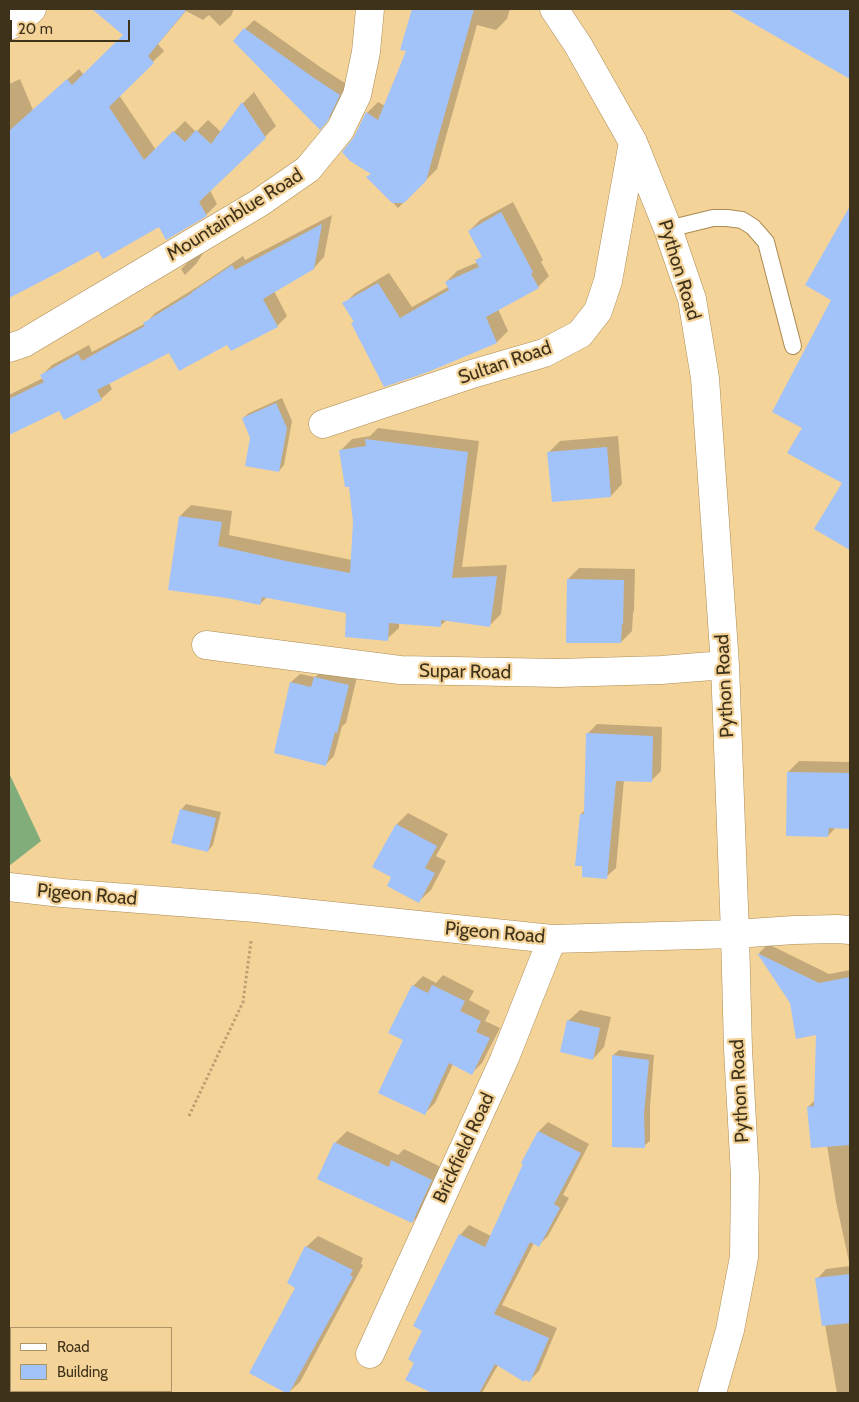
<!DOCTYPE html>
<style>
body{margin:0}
#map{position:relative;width:859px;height:1402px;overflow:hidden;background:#f4d399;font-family:Cabin,sans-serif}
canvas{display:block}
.frame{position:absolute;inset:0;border:10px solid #3f321a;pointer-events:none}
.legend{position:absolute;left:10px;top:1327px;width:162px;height:65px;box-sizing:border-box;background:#f4d399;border:1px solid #ac9366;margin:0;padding:6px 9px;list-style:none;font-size:15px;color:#3f321a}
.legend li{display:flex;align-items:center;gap:10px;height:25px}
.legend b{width:25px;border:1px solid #ac9366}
.scale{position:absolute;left:10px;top:20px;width:120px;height:22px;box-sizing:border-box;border:2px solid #3f321a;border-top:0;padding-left:6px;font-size:15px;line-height:18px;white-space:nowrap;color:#3f321a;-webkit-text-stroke:4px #f4d399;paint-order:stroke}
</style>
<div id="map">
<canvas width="859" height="1402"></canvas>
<div class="frame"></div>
<ul class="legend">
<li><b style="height:6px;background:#fff"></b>Road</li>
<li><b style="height:14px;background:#a2c2fa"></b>Building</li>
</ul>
<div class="scale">20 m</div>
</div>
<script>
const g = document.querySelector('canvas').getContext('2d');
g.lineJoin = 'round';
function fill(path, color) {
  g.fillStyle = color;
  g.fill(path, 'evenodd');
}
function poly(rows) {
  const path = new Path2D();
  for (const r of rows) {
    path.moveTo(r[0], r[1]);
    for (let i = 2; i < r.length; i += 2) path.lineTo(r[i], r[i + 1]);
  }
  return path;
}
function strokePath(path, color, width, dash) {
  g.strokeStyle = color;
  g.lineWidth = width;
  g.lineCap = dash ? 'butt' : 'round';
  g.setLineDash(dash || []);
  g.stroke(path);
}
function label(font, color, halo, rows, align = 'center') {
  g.font = font + ' Cabin,sans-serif';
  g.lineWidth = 4.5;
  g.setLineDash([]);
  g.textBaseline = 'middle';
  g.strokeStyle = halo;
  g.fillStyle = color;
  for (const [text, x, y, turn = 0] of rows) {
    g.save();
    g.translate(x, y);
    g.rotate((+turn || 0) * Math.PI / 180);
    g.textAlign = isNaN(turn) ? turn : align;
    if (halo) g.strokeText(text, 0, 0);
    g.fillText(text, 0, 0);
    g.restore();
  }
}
const forest = poly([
 [9,773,41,841,9,866]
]);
const shadow = poly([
 [119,9,234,9,231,16,220,26,209,15,203,20,186,11,158,44,164,51,119,95,156,150,185,121,196,132,208,120,221,132,243,103,254,92,276,126,210,190,217,204,206,215,159,225,98,249,9,289,9,84,20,79,33,110,79,69,84,75,125,35,109,21],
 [413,9,510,9,507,19,496,30,477,25,437,169,398,208,368,177,372,173,355,138,367,113,378,102,385,106,407,50,401,49],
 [738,9,850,9,850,78,736,12],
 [254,20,323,69,348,85,336,111,320,128,245,29],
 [513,202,543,260,541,262,549,276,538,287,498,309,508,331,497,342,428,371,352,323,355,321,344,304,355,293,389,273,412,307,448,287,446,282,457,271,478,262,477,261,483,255,469,231,480,220],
 [332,215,324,257,314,268,274,291,287,316,277,326,228,343,170,351,109,383,112,389,101,399,65,418,60,409,9,434,9,395,43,378,42,375,52,365,89,345,92,352,146,323,155,313,200,285,243,256,245,260],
 [849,222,850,222,850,549,815,528,843,482,804,428,833,299],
 [206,249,196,264,185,275,181,269,193,257],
 [282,398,292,421,284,465,279,471,252,437,243,418,249,413],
 [378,428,479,441,462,567,507,565,501,614,489,626,447,620,440,626,399,623,399,628,387,639,348,612,267,597,260,604,180,516,191,505,232,511,229,535,352,560,355,522,350,486,341,450,352,439,370,436],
 [618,436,622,484,611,496,548,453,560,441],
 [579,568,635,569,634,611,633,613,632,631,621,642,568,579],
 [324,669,357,677,346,723,342,726,334,756,325,765,291,682,300,674,315,677],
 [597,724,662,727,661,771,651,781,624,780,616,868,606,877,581,814,585,810,587,734],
 [799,761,850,762,850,828,836,827,828,836,788,772],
 [186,804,221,812,213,845,208,851,181,810],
 [408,813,448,834,436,856,446,861,431,890,419,901,393,877,397,824],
 [768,944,829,974,850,970,850,1393,837,1393,817,1279,826,1269,850,1266,836,1202,827,1145,808,1107,816,1099,817,1033,791,1003,759,953],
 [443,975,474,991,469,1000,490,1011,485,1021,500,1028,482,1063,472,1073,453,1064,435,1103,425,1113,405,1040,413,986,423,976,436,983],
 [580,1010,611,1017,604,1047,593,1059,568,1021],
 [619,1050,654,1055,650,1107,650,1141,644,1146,613,1055],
 [548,1122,589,1144,563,1195,569,1198,548,1236,538,1246,534,1243,502,1305,557,1328,539,1371,530,1380,498,1365,482,1393,435,1393,407,1380,416,1362,424,1330,460,1235,469,1225,491,1236,539,1131],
 [347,1131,398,1155,404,1149,443,1168,424,1210,412,1222,319,1179,336,1142],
 [318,1236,363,1258,361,1264,363,1265,300,1382,288,1393,250,1373,297,1287,306,1247]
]);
const building = poly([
 [92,9,187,9,148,56,154,63,109,107,144,160,173,131,185,142,196,130,211,144,242,102,266,138,199,202,207,216,166,240,159,227,103,259,98,251,44,280,9,298,9,131,67,79,72,85,123,35],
 [412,9,474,9,426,181,404,203,392,203,366,177,371,174,350,161,342,152,354,137,366,112,378,120,406,51,400,50],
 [728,9,850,9,850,79],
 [244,28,314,78,340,95,327,122,320,130,233,41],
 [850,206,850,550,814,529,842,483,787,453,802,428,772,412,831,300,805,285],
 [501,212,533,272,531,274,539,288,486,317,497,343,428,372,384,387,351,323,354,322,342,303,378,283,400,318,449,290,445,282,479,267,475,260,482,257,468,231],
 [322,224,314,269,263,299,278,327,231,351,227,345,179,371,169,353,97,390,102,400,64,420,59,411,9,435,9,399,44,382,40,375,78,354,82,361,145,326,143,323,192,293,192,292,232,265,235,270],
 [276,403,287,428,279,472,245,466,250,438,242,418],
 [365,439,468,452,452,578,497,576,490,627,441,620,441,627,389,623,388,641,345,637,346,613,262,597,260,605,227,598,168,590,179,516,222,522,218,546,286,561,350,573,353,522,349,487,345,487,339,450,366,446],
 [607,447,611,497,552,502,547,452],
 [567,579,624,580,623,624,622,624,621,643,566,643],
 [314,677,349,685,337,733,335,732,326,766,274,753,290,682,311,687],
 [586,733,653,736,652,782,616,781,607,879,582,877,582,866,575,866,580,814,584,814],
 [787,772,850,773,850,829,829,828,828,837,786,836],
 [180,809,216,818,208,852,171,843],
 [396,824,437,846,425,868,435,873,419,903,387,886,391,877,372,867],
 [757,953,819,983,850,977,850,1145,811,1148,807,1107,814,1106,816,1035,796,1039,790,1003],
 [412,985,428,993,432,985,465,1001,460,1011,481,1021,476,1032,490,1038,472,1075,449,1063,425,1115,378,1093,403,1040,388,1033],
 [567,1020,600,1028,593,1060,560,1052],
 [612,1055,649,1060,644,1114,645,1148,612,1147],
 [538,1131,581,1153,554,1204,560,1208,539,1247,530,1242,494,1314,549,1338,530,1382,525,1380,524,1382,495,1364,479,1393,432,1393,405,1380,414,1363,408,1359,422,1331,413,1326,459,1234,485,1247,523,1164,521,1163],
 [334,1142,389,1167,391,1160,432,1180,412,1223,317,1179],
 [305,1246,353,1270,350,1275,353,1277,289,1393,286,1393,249,1373,295,1288,287,1283],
 [850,1274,850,1323,822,1326,815,1278]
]);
const path = poly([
 [189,1116,243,1002,251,941]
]);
const lane = poly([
 [668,229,713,218,727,218,742,220,753,227,766,242,793,346]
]);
const street = poly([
 [554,9,578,45,633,142,668,229,692,299,705,378,725,665,735,934,738,1049,745,1176,744,1257,730,1330,712,1393],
 [9,26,18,21,32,9],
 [9,348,24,343,259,203,308,169,340,130,357,95,366,52,370,9],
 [323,424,472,374,544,353,580,334,598,311,608,281,633,142],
 [206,645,400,670,559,673,661,670,725,665],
 [9,887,62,893,256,908,552,939,735,934,794,930,837,929,850,930],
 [370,1354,504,1060,552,939]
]);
const streetNames = [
 ["Mountainblue Road",235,215,-32],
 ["Python Road",679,270,73],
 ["Sultan Road",505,363,-19],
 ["Supar Road",465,672,1],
 ["Python Road",725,686,-93],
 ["Pigeon Road",87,895,5],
 ["Pigeon Road",495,933,5],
 ["Python Road",740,1091,-93],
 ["Brickfield Road",464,1148,-65]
];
fill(forest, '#81ad7b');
fill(shadow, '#0003');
fill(building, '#a2c2fa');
strokePath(lane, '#aa8b53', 18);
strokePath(street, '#aa8b53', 29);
strokePath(path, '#bba071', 3, [2.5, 2.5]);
strokePath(lane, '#fff', 16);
strokePath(street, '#fff', 28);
label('19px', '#3f321a', '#f4d399', streetNames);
</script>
